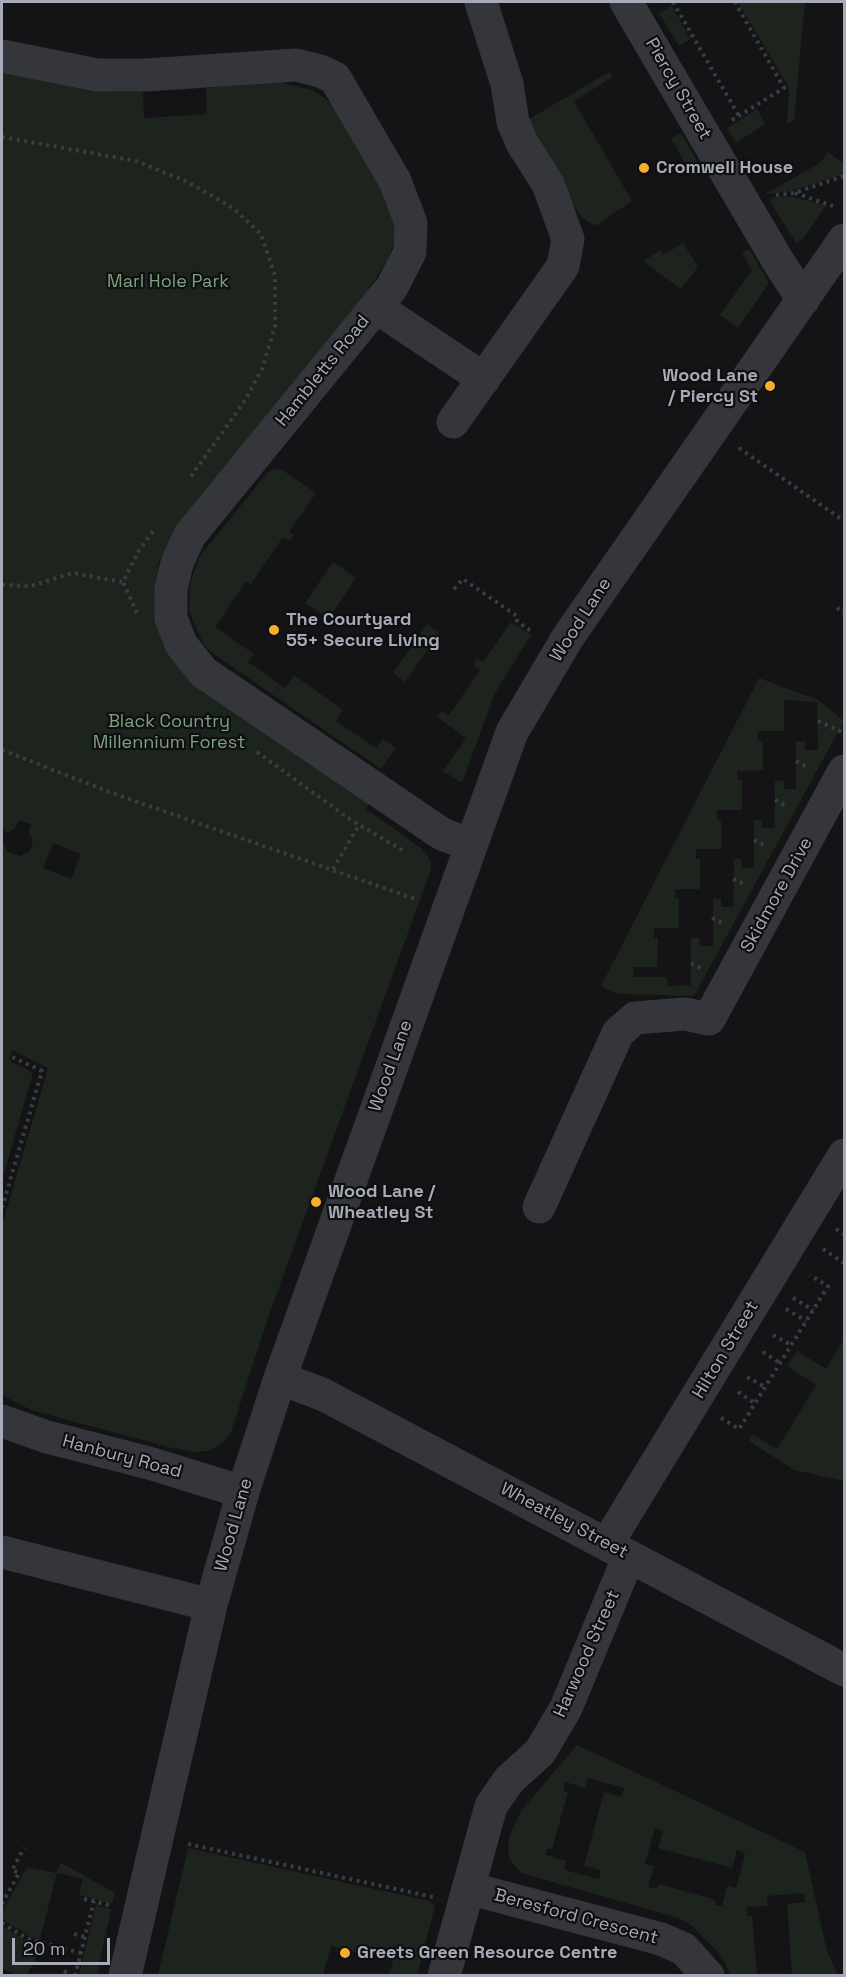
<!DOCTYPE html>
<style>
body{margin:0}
#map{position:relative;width:846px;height:1977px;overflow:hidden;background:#141416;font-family:"Space Grotesk",sans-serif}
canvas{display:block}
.frame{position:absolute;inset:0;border:3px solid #a6abb7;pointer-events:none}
.scale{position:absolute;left:12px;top:1938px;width:98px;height:27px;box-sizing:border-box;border:3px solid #a6abb7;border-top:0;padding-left:8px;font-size:18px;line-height:21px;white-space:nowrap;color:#a6abb7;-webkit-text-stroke:4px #0f0f11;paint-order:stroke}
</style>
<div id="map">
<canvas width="846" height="1977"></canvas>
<div class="frame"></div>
<div class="scale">20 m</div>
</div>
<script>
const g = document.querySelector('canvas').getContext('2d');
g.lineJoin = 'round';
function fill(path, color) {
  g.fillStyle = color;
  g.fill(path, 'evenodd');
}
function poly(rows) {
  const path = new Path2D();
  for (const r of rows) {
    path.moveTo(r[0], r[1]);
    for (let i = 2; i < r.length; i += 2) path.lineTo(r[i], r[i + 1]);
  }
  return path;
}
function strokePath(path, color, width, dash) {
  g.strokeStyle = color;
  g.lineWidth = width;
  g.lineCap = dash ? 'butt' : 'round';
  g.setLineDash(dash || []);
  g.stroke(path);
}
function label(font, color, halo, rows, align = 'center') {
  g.font = font + ' "Space Grotesk",sans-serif';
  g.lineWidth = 4.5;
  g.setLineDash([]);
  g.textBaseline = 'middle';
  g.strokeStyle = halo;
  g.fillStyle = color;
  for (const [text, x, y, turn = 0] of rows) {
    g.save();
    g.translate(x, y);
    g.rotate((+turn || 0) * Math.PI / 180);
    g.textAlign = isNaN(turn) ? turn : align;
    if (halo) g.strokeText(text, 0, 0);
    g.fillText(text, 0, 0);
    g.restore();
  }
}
const green = poly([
 [738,2,805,2,794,120,787,124,789,88],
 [672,6,690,39,679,46,659,13],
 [2,72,82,89,111,92,143,92,144,118,207,114,206,88,279,82,312,90,325,98,348,123,381,186,396,228,393,247,387,261,351,316,169,542,159,562,156,580,156,615,370,801,366,809,421,848,428,856,431,864,430,872,269,1315,230,1435,220,1445,208,1451,193,1452,168,1447,31,1410,2,1395,2,1225,48,1068,12,1050,9,1060,33,1073,2,1180,2,842,8,852,20,856,30,851,33,841,29,832,31,824,19,820,16,827,7,833,2,829],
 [53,843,81,854,71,879,43,868],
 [609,72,613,77,574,101,632,201,595,226,581,217,524,122],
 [757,109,765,124,736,143,727,128],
 [681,133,702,169,692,176,671,138],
 [828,152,844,164,844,174,792,191,765,194,820,163],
 [777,196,792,197,826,205,803,239,796,243,769,200],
 [683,243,698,267,681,289,643,261,661,250,663,255],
 [749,249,769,283,738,328,720,315,752,270,742,253],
 [275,469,281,469,316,493,289,532,294,535,290,541,283,537,251,584,246,581,215,627,254,654,248,662,285,688,294,675,343,710,336,721,376,748,383,739,396,748,381,769,212,653,204,645,193,621,189,609,190,584,199,557,268,472],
 [333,562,356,578,329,618,305,603],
 [511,622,531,635,495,693,462,783,443,771,466,738,437,717,442,711,449,715,480,670,473,665,477,659,483,662],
 [427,624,439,633,405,682,393,673],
 [759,678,818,700,844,721,694,996,618,994,601,986],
 [784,700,817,702,818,750,805,750,805,741,796,741,796,789,784,789,784,781,775,780,775,828,762,828,762,820,754,820,754,867,742,868,741,859,734,859,733,907,721,907,721,899,713,898,713,946,700,946,699,938,691,938,691,985,667,986,667,977,633,977,633,967,657,967,658,938,654,938,654,928,679,928,679,898,675,898,675,889,700,889,700,859,696,859,696,849,721,849,721,820,717,820,717,810,742,810,742,780,738,780,737,771,763,770,763,741,758,741,758,731,784,731],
 [844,1339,844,1481,794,1470,749,1441,752,1434,777,1449,816,1385,787,1366,797,1351,826,1369],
 [577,1745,805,1852,827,1951,838,1975,792,1975,787,1904,805,1902,804,1893,767,1896,768,1906,747,1907,747,1916,752,1916,757,1975,730,1975,725,1962,715,1949,692,1926,679,1918,521,1873,511,1861,508,1851,509,1838,515,1823,521,1811],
 [588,1778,624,1788,621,1797,604,1792,584,1866,601,1870,599,1879,564,1870,566,1861,546,1855,547,1849,552,1849,568,1792,563,1791,565,1782,586,1788],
 [655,1828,663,1831,658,1848,732,1868,737,1850,745,1853,736,1888,727,1886,722,1906,715,1905,716,1900,659,1884,657,1889,648,1887,654,1866,645,1864],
 [188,1848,429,1901,435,1906,417,1975,389,1975,393,1961,331,1946,323,1975,158,1975],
 [61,1863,115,1893,112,1904,79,1895,83,1879,57,1873,40,1939,32,1938,2,1919,2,1912,27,1867,56,1873],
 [96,1905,111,1909,97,1975,79,1975],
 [2,1926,30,1943,42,1947,27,1975,15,1975,2,1968]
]);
const path = poly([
 [673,2,739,116],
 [732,120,784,88,735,2],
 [2,137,136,161,188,182,233,208,261,234,275,276,275,327,262,369,244,402,189,479],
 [795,193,833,206],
 [776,195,794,193,844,176],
 [739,448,844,521],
 [2,585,31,586,73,573,123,582],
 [454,589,463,579,518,617,517,621,532,632],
 [837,608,844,613],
 [137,613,123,582,138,552,154,530],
 [818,721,842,732],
 [2,750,112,793,418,900],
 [257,752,351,820,402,850],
 [796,761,809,768],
 [775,800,788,807],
 [754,840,767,846],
 [333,869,359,825],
 [733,879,746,885],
 [712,918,725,924],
 [691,963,701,968],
 [2,1208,42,1071,10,1056],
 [836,1229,844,1234],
 [823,1249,844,1263],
 [793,1298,813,1310],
 [786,1309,806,1321],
 [773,1335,791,1345],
 [763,1352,780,1363],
 [747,1377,765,1387],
 [738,1392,755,1403],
 [721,1418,739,1429,828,1286,810,1275],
 [188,1844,433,1897],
 [84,1899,109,1905],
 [2,1904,19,1873,12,1870,24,1848],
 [2,1923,28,1939,81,1953],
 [74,1934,85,1937],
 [64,1971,71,1976],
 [75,1976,94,1901]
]);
const minor = poly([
 [626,2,778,261,803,300],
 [2,56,97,75,146,75,296,65,320,71,335,78,395,181,411,223,410,252,392,287,190,535,177,563,171,589,171,618,181,644,203,672,442,834,471,845],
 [376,307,484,379],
 [453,422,563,266,568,239,548,184,522,143,513,122,507,84,481,2],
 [539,1207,618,1033,635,1018,685,1014,709,1019,844,771],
 [280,1378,324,1395,844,1670],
 [2,1421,47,1437,149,1463,243,1492],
 [607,1544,844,1155],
 [2,1552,211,1605],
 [468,1888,661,1939,684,1949,708,1976],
 [125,1976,211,1605,243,1492,280,1378,512,732,568,637,844,240],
 [444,1976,491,1806,509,1780,540,1752,566,1708,629,1556]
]);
const markers = [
 [644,168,6,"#f7af2b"],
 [770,386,6,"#f7af2b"],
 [274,630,6,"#f7af2b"],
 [316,1202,6,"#f7af2b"],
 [345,1953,6,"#f7af2b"]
];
const streetNames = [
 ["Piercy Street",678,89,60],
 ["Hambletts Road",323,371,-51],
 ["Wood Lane",581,620,-57],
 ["Skidmore Drive",777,895,-61],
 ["Wood Lane",391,1066,-70],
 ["Hilton Street",726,1350,-59],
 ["Hanbury Road",122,1457,15],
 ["Wheatley Street",564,1521,28],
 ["Wood Lane",234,1525,-74],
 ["Harwood Street",587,1654,-66],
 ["Beresford Crescent",576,1917,15]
];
const poiNames = [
 ["Cromwell House",656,168],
 ["Wood Lane",758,376,"right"],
 ["/ Piercy St",758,397,"right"],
 ["The Courtyard",286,620],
 ["55+ Secure Living",286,641],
 ["Wood Lane /",328,1192],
 ["Wheatley St",328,1213],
 ["Greets Green Resource Centre",357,1953]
];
const parkNames = [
 ["Marl Hole Park",168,282],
 ["Black Country",169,722],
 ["Millennium Forest",169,743]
];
fill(green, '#1c241d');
strokePath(path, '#3b3d42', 4, [3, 4.5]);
strokePath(minor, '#35363b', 33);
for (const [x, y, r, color] of markers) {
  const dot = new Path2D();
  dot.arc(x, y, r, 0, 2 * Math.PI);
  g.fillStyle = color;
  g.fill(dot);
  strokePath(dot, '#0f0f11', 2);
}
label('18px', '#a6abb7', '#0f0f11', streetNames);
label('bold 18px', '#a6abb7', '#0f0f11', poiNames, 'left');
label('18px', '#7ca37e', '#0f0f11', parkNames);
</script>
